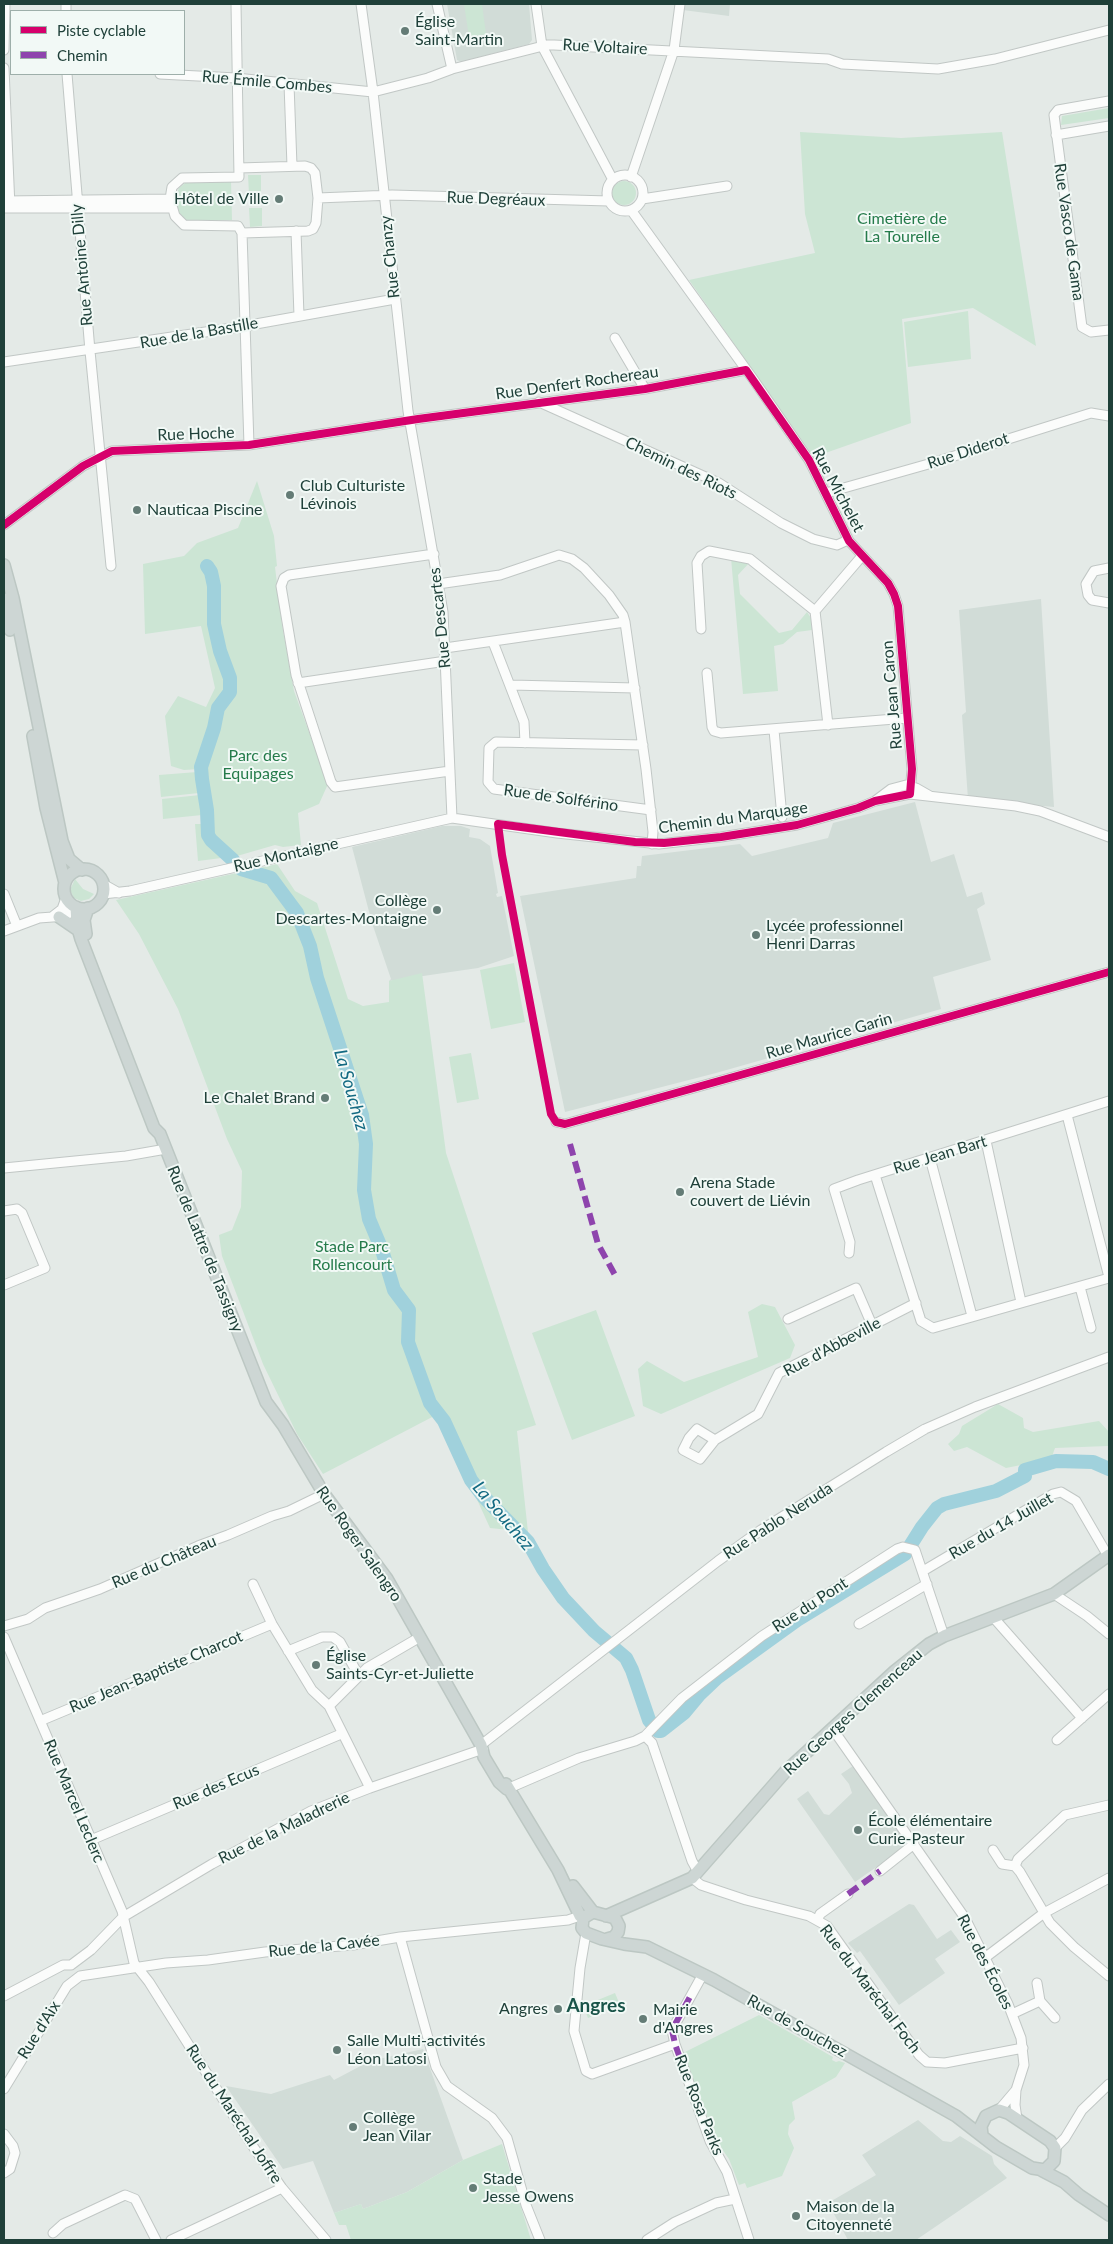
<!DOCTYPE html>
<meta charset="utf-8">
<style>
body{margin:0}
#map{position:relative;width:1113px;height:2244px;overflow:hidden;background:#e4eae7;font-family:Lato,sans-serif}
canvas{display:block}
.frame{position:absolute;inset:0;border:5px solid #1f4039;pointer-events:none}
.legend{position:absolute;left:10px;top:10px;width:175px;height:65px;box-sizing:border-box;background:#f2f9f6;border:1px solid #9eafaa;margin:0;padding:6px 9px;list-style:none;font-size:15px;color:#1f4039}
.legend li{display:flex;align-items:center;gap:10px;height:25px}
.legend b{width:25px;border:1px solid #9eafaa}
</style>
<div id="map">
<canvas width="1113" height="2244"></canvas>
<div class="frame"></div>
<ul class="legend">
<li><b style="height:6px;background:#d6006c"></b>Piste cyclable</li>
<li><b style="height:6px;background:#8e44ad"></b>Chemin</li>
</ul>
</div>
<script>
const g = document.querySelector('canvas').getContext('2d');
g.lineJoin = 'round';
function fill(path, color) {
  g.fillStyle = color;
  g.fill(path, 'evenodd');
}
function poly(rows) {
  const path = new Path2D();
  for (const r of rows) {
    if (r.length === 3) {
      path.moveTo(r[0] + r[2], r[1]);
      path.arc(r[0], r[1], r[2], 0, 2 * Math.PI);
      continue;
    }
    path.moveTo(r[0], r[1]);
    for (let i = 2; i < r.length; i += 2) path.lineTo(r[i], r[i + 1]);
  }
  return path;
}
function strokePath(path, color, width, dash) {
  g.strokeStyle = color;
  g.lineWidth = width;
  g.lineCap = dash ? 'butt' : 'round';
  g.setLineDash(dash || []);
  g.stroke(path);
}
function label(font, color, halo, rows, align = 'center') {
  g.font = font + ' Lato,sans-serif';
  g.lineWidth = 4;
  g.setLineDash([]);
  g.textBaseline = 'middle';
  g.strokeStyle = halo;
  g.fillStyle = color;
  for (const [text, x, y, turn = 0] of rows) {
    g.save();
    g.translate(x, y);
    g.rotate((+turn || 0) * Math.PI / 180);
    g.textAlign = isNaN(turn) ? turn : align;
    if (halo) g.strokeText(text, 0, 0);
    g.fillText(text, 0, 0);
    g.restore();
  }
}
const built = poly([
 [447,4,529,4,532,40,529,44,461,62,457,60],
 [684,4,730,4,729,16,683,10],
 [1041,599,1054,807,968,799,962,715,966,712,959,610],
 [915,802,931,862,954,854,967,897,982,892,985,904,977,909,991,960,933,977,941,1009,716,1073,565,1112,520,896,636,878,637,866,641,866,642,856,740,844,752,856,828,838,833,823],
 [442,826,461,826,470,829,469,837,480,839,490,846,498,893,496,894,497,897,502,896,514,956,478,968,389,981,391,979,372,923,352,847],
 [853,1766,908,1845,855,1882,797,1799,808,1791,824,1814,829,1815,852,1793,849,1784,841,1774],
 [909,1904,914,1905,937,1939,951,1930,960,1942,935,1959,945,1973,899,2005,860,1951,857,1953,848,1943],
 [423,2049,463,2160,407,2192,363,2209,361,2204,334,2213,313,2161,283,2169,226,2086,271,2094,330,2075,334,2080,370,2061],
 [918,2120,943,2141,951,2142,960,2136,992,2156,994,2164,1007,2178,916,2240,848,2240,828,2203,876,2175,862,2155]
]);
const green = poly([
 [464,4,482,4,486,34,469,37],
 [1109,108,1109,118,1061,125,1062,116],
 [800,132,901,138,1002,132,1036,346,973,308,902,319,911,423,814,457,689,280,815,253,805,214],
 [261,175,261,194,249,194,248,175],
 [624,193,12],
 [231,181,232,220,185,221,180,216,174,202,179,188,185,183],
 [249,208,262,208,262,226,250,227],
 [968,311,971,359,908,367,904,322],
 [257,481,274,536,277,566,275,567,282,625,294,691,328,784,319,804,298,813,301,845,283,847,275,845,237,856,198,861,195,824,205,824,199,769,184,770,171,766,165,716,178,696,206,707,215,688,201,626,145,634,143,564,184,556,197,543,238,528],
 [731,558,750,562,738,575,740,594,779,633,792,630,807,612,811,618,812,630,797,632,783,644,774,646,778,691,743,694],
 [197,772,199,793,161,797,159,775],
 [200,795,202,815,163,819,162,799],
 [277,864,295,891,317,903,348,999,363,1006,389,1002,389,981,422,973,446,1153,536,1425,517,1431,528,1532,490,1528,438,1414,323,1474,297,1434,263,1364,222,1256,219,1235,232,1230,241,1207,242,1171,227,1139,178,1009,139,934,116,900],
 [75,879,83,889,94,894,89,899,81,901,74,898,70,890],
 [514,963,525,1022,491,1029,480,970],
 [471,1053,479,1099,457,1103,449,1057],
 [762,1304,775,1307,795,1345,790,1358,661,1414,643,1406,638,1369,647,1361,684,1382,758,1357,748,1312],
 [596,1310,635,1416,572,1440,532,1333],
 [998,1404,1023,1418,1024,1428,1033,1432,1099,1421,1109,1432,1108,1446,1055,1448,1051,1459,1006,1468,967,1447,954,1451,948,1444,959,1434,962,1426],
 [615,1993,620,2005,588,2018,583,2006],
 [759,2015,833,2057,832,2060,836,2062,839,2061,845,2063,836,2077,792,2102,795,2119,789,2125,788,2134,794,2148,782,2176,747,2188,745,2183,739,2185,729,2159,717,2142,683,2053],
 [502,2144,531,2240,351,2240,346,2225,339,2225,334,2213,361,2204,363,2209,407,2192,463,2160]
]);
const river = poly([
 [207,566,211,572,214,586,214,624,220,651,230,678,230,692,218,708,214,728,201,767,202,779,207,810,208,835,211,840,233,860],
 [241,869,271,878,297,913,310,946,317,978,362,1115,366,1144,364,1190,369,1219,382,1250,394,1290,409,1310,408,1342,430,1403,444,1421,471,1480,483,1496,528,1542,543,1569,563,1598,594,1631,626,1658,632,1670,649,1720,658,1731,661,1731,684,1713,699,1695,718,1677,797,1620,905,1554,922,1527,937,1508,944,1504,996,1491,1025,1476,1025,1470,1056,1461,1093,1462,1109,1469]
]);
const minor = poly([
 [66,4,66,11],
 [236,4,239,177,182,178,172,187,170,199,175,216,184,225,238,226,242,233,249,445],
 [361,4,373,92,408,411,443,612,452,818],
 [437,4,452,69],
 [536,4,542,46,613,180],
 [4,50,5,4],
 [4,68,10,207],
 [67,74,90,351,111,566],
 [160,74,236,78,373,92,428,78,452,69,547,45,554,45,828,59,842,64,938,69,995,59,1109,30],
 [289,84,292,166],
 [1109,101,1058,110,1054,115,1082,327,1091,332,1109,330],
 [1056,135,1109,126],
 [239,168,305,166,311,168,315,173,318,198,316,223,313,229,308,231,242,233],
 [625,193,18],
 [631,177,674,50,680,4],
 [318,198,392,195,609,201],
 [642,199,727,186],
 [4,201,170,199],
 [4,208,171,208],
 [631,210,753,379,809,460,849,541,888,583,894,594,898,606,912,769,910,794],
 [296,231,299,316],
 [615,338,645,389],
 [4,362,239,327,395,299],
 [539,402,719,483,781,523,813,539,837,545,848,540],
 [826,493,932,463,1091,413,1109,416],
 [4,525,83,466,112,451,249,445,418,419,645,389,746,370],
 [434,554,289,575,284,578,281,586,296,675,331,782,335,787,450,771],
 [1109,568,1094,571,1086,584,1088,595,1092,600,1109,603],
 [438,584,500,575,559,555,572,559,584,568,609,595,623,615,625,622,646,769,653,832,652,844],
 [815,611,862,556],
 [701,629,697,563,701,556,709,551,750,559,815,611,828,725],
 [493,642,524,722,525,743],
 [445,648,625,622],
 [707,673,712,727,714,731,721,733,907,718],
 [298,683,446,661],
 [511,685,635,688],
 [774,730,782,817],
 [643,745,496,742,489,748,488,782,494,789,651,810],
 [875,801,891,789,906,785,916,788,930,796],
 [103,884,119,893],
 [4,894,17,926],
 [103,894,130,891,452,818,557,833,659,844,721,837,797,825,858,808,875,801,910,794,1016,806,1040,811,1109,837],
 [53,916,62,909,66,898],
 [4,931,39,918,66,916,74,907],
 [1067,1115,1109,1277],
 [556,1122,565,1124,1109,972],
 [986,1141,1021,1302],
 [930,1158,972,1316],
 [4,1168,126,1156,166,1149],
 [875,1175,921,1321,933,1328,1109,1278],
 [4,1211,17,1209,22,1213,45,1268,4,1285],
 [849,1253,850,1242,834,1189,858,1180,1109,1101],
 [1080,1287,1091,1328],
 [788,1319,856,1288,872,1325],
 [715,1440,697,1429,689,1438,683,1450,700,1459,715,1440,758,1414,779,1373,916,1303],
 [923,1571,1053,1494,1061,1492,1076,1501,1108,1556],
 [253,1584,272,1624,312,1690,329,1706,370,1788],
 [1054,1594,1087,1616,1109,1634],
 [993,1617,1082,1718],
 [859,1624,927,1584],
 [4,1626,28,1619,45,1608,100,1589,198,1546,228,1535,272,1516,289,1511,324,1494],
 [4,1637,122,1911,134,1963,149,1982,252,2145,282,2188,326,2240],
 [288,1651,322,1637,333,1637,340,1642,359,1676],
 [329,1706,367,1668,420,1637],
 [40,1721,272,1624],
 [832,1728,965,1918,1008,2004,1021,2038,1024,2065,1016,2090,999,2110],
 [645,1736,652,1743,692,1861,697,1870],
 [1057,1740,1109,1694],
 [481,1745,718,1561,761,1530,886,1452,925,1429,975,1407,1109,1357],
 [507,1789,579,1758,635,1741,645,1736,682,1698,762,1636,897,1549,903,1547,915,1550,944,1636],
 [91,1840,341,1734],
 [993,1850,1002,1864,1015,1866,1020,1872,1050,1923,1074,1947,1109,1976],
 [1015,1866,1018,1859,1065,1815,1109,1805],
 [880,1871,914,1844],
 [692,1878,701,1885,746,1900,809,1916,827,1926,919,2055,927,2062,945,2063,1023,2048],
 [818,1919,820,1914,848,1894],
 [586,1933,580,1968,574,2031,586,2071,592,2074,675,2044],
 [400,1937,436,2067,447,2086,492,2118,507,2138,526,2205,540,2240],
 [986,1957,1044,1913,1109,1878],
 [71,1965,91,1950,123,1917,212,1864,311,1811,370,1788,483,1749],
 [703,1974,672,2030,675,2044,710,2141,727,2172,749,2240],
 [1037,1983,1040,2001],
 [4,1996,63,1965,71,1965],
 [1012,2014,1040,2001,1055,2018],
 [4,2089,67,1986,80,1976,166,1963,208,1960,265,1952,353,1945,400,1937,568,1920,580,1916],
 [1016,2090,1015,2105,1017,2119],
 [4,2134,13,2146,15,2153,10,2169,4,2173],
 [1055,2148,1065,2138,1082,2110,1109,2084],
 [53,2233,63,2224,125,2195,135,2199,156,2240],
 [171,2240,282,2188],
 [647,2240,675,2222,716,2203,735,2199]
]);
const major = poly([
 [4,565,13,598,62,841,69,859,82,870],
 [4,599,10,630],
 [33,736,46,808,65,883],
 [84,889,20],
 [76,907,77,925,81,939,154,1128,160,1134,266,1402,283,1425,324,1494,387,1579,481,1745,484,1757,499,1782,507,1789],
 [59,917,78,930],
 [86,934,84,920,88,908],
 [506,1784,558,1870,580,1916,583,1918],
 [573,1886,593,1912],
 [606,1916,692,1878,785,1772,895,1671,929,1644,944,1636,1054,1594,1109,1555],
 [607,1939,614,1937,618,1932,619,1926,615,1918,593,1912,583,1918,582,1928,586,1933,602,1939,624,1944,647,1947,714,1980,956,2116,996,2147,1032,2168,1045,2170,1054,2161,1055,2148,1050,2141,1008,2113,999,2110,986,2116,981,2126,982,2135],
 [1041,2170,1064,2182,1079,2195,1109,2215]
]);
const quiet = poly([
 [570,1144,598,1244,615,1275],
 [848,1894,880,1871],
 [686,2075,675,2044,672,2030,691,1995]
]);
const cycleway = poly([
 [4,525,83,466,112,451,249,445,418,419,645,389,746,370,809,460,849,541,888,583,894,594,898,606,912,769,910,794,875,801,858,808,797,825,721,837,664,843,635,842,498,824,502,855,551,1114,556,1122,565,1124,1109,972]
]);
const markers = [
 [405,31,5,"#647c76"],
 [279,199,5,"#647c76"],
 [290,495,5,"#647c76"],
 [137,510,5,"#647c76"],
 [437,910,5,"#647c76"],
 [756,935,5,"#647c76"],
 [325,1098,5,"#647c76"],
 [680,1192,5,"#647c76"],
 [316,1665,5,"#647c76"],
 [858,1830,5,"#647c76"],
 [558,2009,5,"#647c76"],
 [643,2019,5,"#647c76"],
 [337,2050,5,"#647c76"],
 [353,2127,5,"#647c76"],
 [473,2188,5,"#647c76"],
 [796,2216,5,"#647c76"]
];
const poiNames = [
 ["Église",415,22],
 ["Saint-Martin",415,40],
 ["Hôtel de Ville",269,199,"right"],
 ["Club Culturiste",300,486],
 ["Lévinois",300,504],
 ["Nauticaa Piscine",147,510],
 ["Collège",427,901,"right"],
 ["Descartes-Montaigne",427,919,"right"],
 ["Lycée professionnel",766,926],
 ["Henri Darras",766,944],
 ["Le Chalet Brand",315,1098,"right"],
 ["Arena Stade",690,1183],
 ["couvert de Liévin",690,1201],
 ["Église",326,1656],
 ["Saints-Cyr-et-Juliette",326,1674],
 ["École élémentaire",868,1821],
 ["Curie-Pasteur",868,1839],
 ["Angres",548,2009,"right"],
 ["Mairie",653,2010],
 ["d'Angres",653,2028],
 ["Salle Multi-activités",347,2041],
 ["Léon Latosi",347,2059],
 ["Collège",363,2118],
 ["Jean Vilar",363,2136],
 ["Stade",483,2179],
 ["Jesse Owens",483,2197],
 ["Maison de la",806,2207],
 ["Citoyenneté",806,2225]
];
const streetNames = [
 ["Rue Voltaire",605,47,3],
 ["Rue Émile Combes",267,82,5],
 ["Rue Degréaux",496,199,2],
 ["Rue Vasco de Gama",1069,232,82],
 ["Rue Chanzy",390,257,-96],
 ["Rue Antoine Dilly",82,265,-95],
 ["Rue de la Bastille",199,333,-10],
 ["Rue Denfert Rochereau",577,383,-8],
 ["Rue Hoche",196,434,-2],
 ["Rue Diderot",968,451,-18],
 ["Chemin des Riots",681,468,26],
 ["Rue Michelet",838,490,62],
 ["Rue Descartes",440,618,-96],
 ["Rue Jean Caron",892,695,-95],
 ["Rue de Solférino",561,798,8],
 ["Chemin du Marquage",733,818,-8],
 ["Rue Montaigne",286,855,-13],
 ["Rue Maurice Garin",829,1036,-16],
 ["Rue Jean Bart",940,1155,-17],
 ["Rue de Lattre de Tassigny",205,1249,68],
 ["Rue d'Abbeville",832,1347,-28],
 ["Rue Pablo Neruda",778,1521,-33],
 ["Rue du 14 Juillet",1001,1526,-30],
 ["Rue Roger Salengro",359,1544,55],
 ["Rue du Château",164,1562,-23],
 ["Rue du Pont",810,1605,-33],
 ["Rue Jean-Baptiste Charcot",156,1672,-23],
 ["Rue Georges Clemenceau",853,1712,-42],
 ["Rue des Ecus",216,1787,-23],
 ["Rue Marcel Leclerc",74,1801,67],
 ["Rue de la Maladrerie",284,1828,-26],
 ["Rue de la Cavée",324,1946,-6],
 ["Rue des Écoles",985,1962,63],
 ["Rue du Maréchal Foch",870,1989,53],
 ["Rue de Souchez",797,2026,29],
 ["Rue d'Aix",39,2030,-58],
 ["Rue Rosa Parks",699,2105,68],
 ["Rue du Maréchal Joffre",234,2114,57]
];
const parkNames = [
 ["Cimetière de",902,219],
 ["La Tourelle",902,237],
 ["Parc des",258,756],
 ["Equipages",258,774],
 ["Stade Parc",352,1247],
 ["Rollencourt",352,1265]
];
const waterNames = [
 ["La Souchez",351,1090,74],
 ["La Souchez",503,1516,50]
];
const quarterNames = [
 ["Angres",596,2006]
];
fill(built, '#d1dcd7');
fill(green, '#cce5d4');
strokePath(river, '#a0d1dc', 14);
strokePath(minor, '#c1c7c5', 11);
strokePath(major, '#bcc7c3', 14);
strokePath(minor, '#fbfcfb', 9);
strokePath(major, '#cdd6d4', 11);
strokePath(quiet, '#8e44ad', 6, [12, 6]);
strokePath(cycleway, '#d6006c', 8);
for (const [x, y, r, color] of markers) {
  const dot = new Path2D();
  dot.arc(x, y, r, 0, 2 * Math.PI);
  g.fillStyle = color;
  g.fill(dot);
  strokePath(dot, '#f2f9f6', 2);
}
label('16px', '#1f4039', '#f2f9f6', poiNames, 'left');
label('16px', '#1f4039', '#f2f9f6', streetNames);
label('16px', '#257b4b', '#f2f9f6', parkNames);
label('italic 18px', '#136a82', '#f2f9f6', waterNames);
label('bold 19px', '#195449', '#f2f9f6', quarterNames);
</script>
